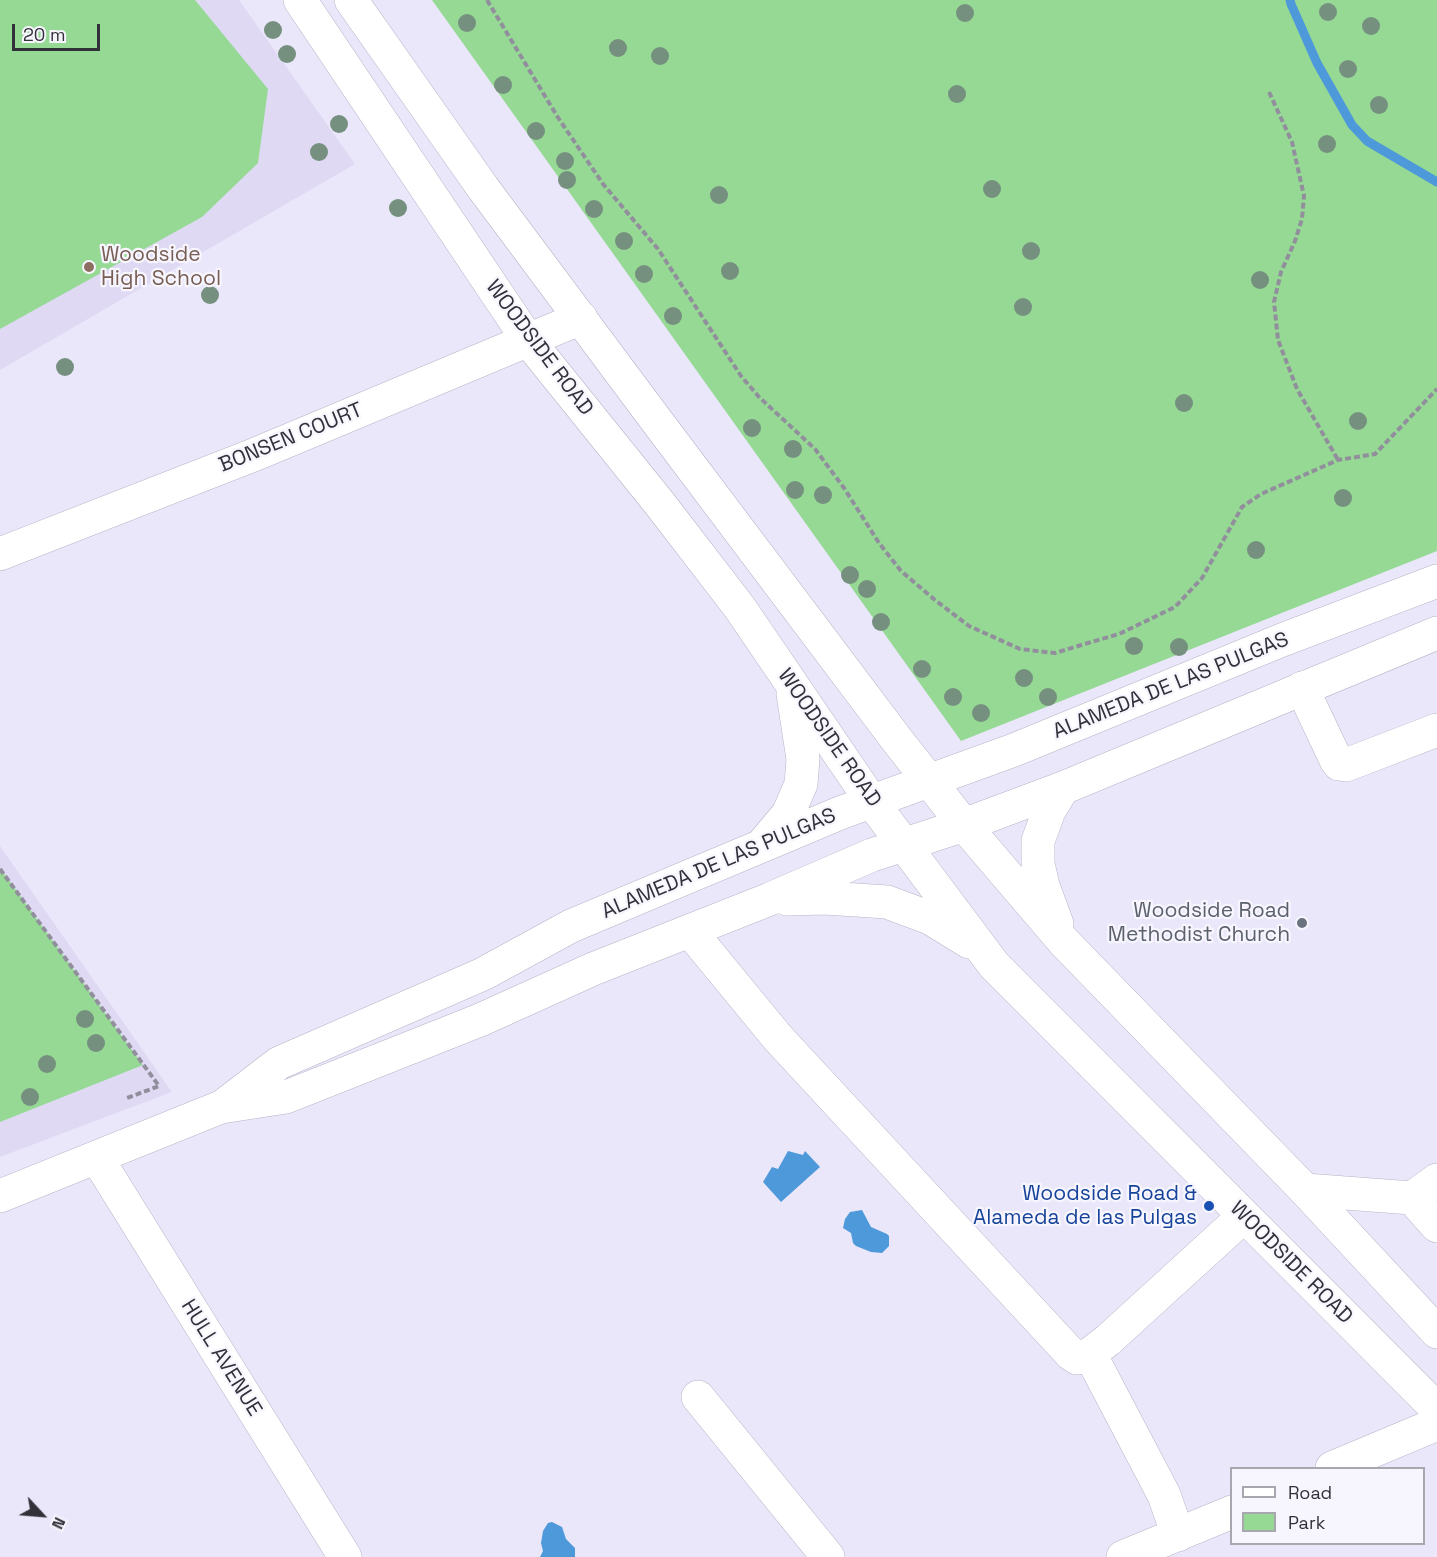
<!DOCTYPE html>
<style>
body{margin:0}
#map{position:relative;width:1437px;height:1557px;overflow:hidden;background:#ebe7fb;font-family:"Space Grotesk",sans-serif}
canvas{display:block}
.legend{position:absolute;left:1230px;top:1467px;width:195px;height:78px;box-sizing:border-box;background:#f7f6fe;border:2px solid #a8a7af;margin:0;padding:8px 10px;list-style:none;font-size:18px;color:#323038}
.legend li{display:flex;align-items:center;gap:12px;height:30px}
.legend b{width:30px;border:2px solid #a8a7af}
.north{position:absolute;left:12px;top:1485px;width:60px;height:60px;-webkit-text-stroke:4px #f7f6fe;paint-order:stroke;rotate:116deg;font-size:16px;font-weight:700;line-height:24px;text-align:center;color:#323038}
.north::after{content:'';display:block;margin:auto;width:21px;height:27px;background:#323038;clip-path:polygon(50% 0,100% 100%,50% 72%,0 100%)}
.scale{position:absolute;left:12px;top:24px;width:88px;height:27px;box-sizing:border-box;border:3px solid #323038;border-top:0;padding-left:8px;font-size:18px;line-height:21px;white-space:nowrap;color:#323038;-webkit-text-stroke:4px #f7f6fe;paint-order:stroke}
</style>
<div id="map">
<canvas width="1437" height="1557"></canvas>
<ul class="legend">
<li><b style="height:8px;background:#fff"></b>Road</li>
<li><b style="height:16px;background:#95d994"></b>Park</li>
</ul>
<div class="north">N</div>
<div class="scale">20 m</div>
</div>
<script>
const g = document.querySelector('canvas').getContext('2d');
g.lineJoin = 'round';
function fill(path, color) {
  g.fillStyle = color;
  g.fill(path, 'evenodd');
}
function poly(rows) {
  const path = new Path2D();
  for (const r of rows) {
    path.moveTo(r[0], r[1]);
    for (let i = 2; i < r.length; i += 2) path.lineTo(r[i], r[i + 1]);
  }
  return path;
}
function strokePath(path, color, width, dash) {
  g.strokeStyle = color;
  g.lineWidth = width;
  g.lineCap = dash ? 'butt' : 'round';
  g.setLineDash(dash || []);
  g.stroke(path);
}
function label(font, color, halo, rows, align = 'center') {
  g.font = font + ' "Space Grotesk",sans-serif';
  g.lineWidth = 4.5;
  g.setLineDash([]);
  g.textBaseline = 'middle';
  g.strokeStyle = halo;
  g.fillStyle = color;
  for (const [text, x, y, turn = 0] of rows) {
    g.save();
    g.translate(x, y);
    g.rotate((+turn || 0) * Math.PI / 180);
    g.textAlign = isNaN(turn) ? turn : align;
    if (halo) g.strokeText(text, 0, 0);
    g.fillText(text, 0, 0);
    g.restore();
  }
}
const built = poly([
 [0,0,239,0,355,164,0,370],
 [0,846,172,1092,0,1157]
]);
const green = poly([
 [0,0,195,0,268,89,258,163,202,217,0,329],
 [432,0,1437,0,1437,551,961,741],
 [0,868,143,1065,0,1122]
]);
const water = poly([
 [788,1151,803,1155,805,1151,820,1167,781,1202,763,1182,772,1167,778,1169],
 [862,1210,871,1227,887,1234,889,1236,889,1246,882,1253,871,1252,856,1246,853,1243,851,1233,843,1228,845,1219,850,1212],
 [552,1522,562,1527,566,1539,575,1548,575,1557,540,1557,543,1551,541,1543,543,1531,548,1523]
]);
const stream = poly([
 [1290,0,1291,4,1317,63,1352,125,1367,141,1437,182]
]);
const path = poly([
 [487,0,557,116,603,184,658,249,741,376,759,397,815,449,844,488,879,543,901,571,935,600,969,626,1020,649,1055,653,1088,643,1119,634,1175,607,1202,578,1242,507,1261,494,1338,460,1375,454,1437,389],
 [1269,92,1292,142,1304,196,1302,219,1295,241,1281,272,1274,302,1278,340,1297,389,1338,460],
 [0,869,159,1086,127,1098]
]);
const minor = poly([
 [0,554,256,454,581,318],
 [1302,688,1336,760,1339,764,1346,765,1437,730],
 [690,931,778,1038,1071,1354,1077,1358,1090,1354,1108,1340,1244,1216],
 [97,1158,345,1557],
 [1305,1190,1412,1198,1437,1180],
 [1412,1198,1437,1226],
 [1090,1354,1164,1495,1178,1535],
 [698,1397,828,1557],
 [1332,1468,1437,1424],
 [1123,1557,1232,1512]
]);
const major = poly([
 [300,0,528,340,660,504,740,608,872,802,994,965,1437,1409],
 [351,0,483,188,656,420,897,740,964,825,1064,942,1305,1190,1437,1332],
 [762,845,788,814,801,784,803,759,793,694],
 [787,899,825,898,887,902,930,918,969,942],
 [1057,924,1043,886,1038,864,1038,841,1049,811,1063,788],
 [223,1106,279,1063,483,974,571,926,840,813,1014,750,1282,640,1437,581],
 [0,1196,221,1107,286,1097,480,1020,593,969,770,899,872,855,964,825,1063,788,1437,633]
]);
const trees = [
 [1328,12],
 [965,13],
 [467,23],
 [1371,26],
 [273,30],
 [618,48],
 [287,54],
 [660,56],
 [1348,69],
 [503,85],
 [957,94],
 [1379,105],
 [339,124],
 [536,131],
 [1327,144],
 [319,152],
 [565,161],
 [567,180],
 [992,189],
 [719,195],
 [398,208],
 [594,209],
 [624,241],
 [1031,251],
 [730,271],
 [644,274],
 [1260,280],
 [210,295],
 [1023,307],
 [673,316],
 [65,367],
 [1184,403],
 [1358,421],
 [752,428],
 [793,449],
 [795,490],
 [823,495],
 [1343,498],
 [1256,550],
 [850,575],
 [867,589],
 [881,622],
 [1134,646],
 [1179,647],
 [922,669],
 [1024,678],
 [953,697],
 [1048,697],
 [981,713],
 [85,1019],
 [96,1043],
 [47,1064],
 [30,1097]
];
const markers = [
 [89,267,6,"#8d6e63"],
 [1302,923,6,"#6b7280"],
 [1209,1206,6,"#1a4fb4"]
];
const educationNames = [
 ["Woodside",101,255],
 ["High School",101,279]
];
const streetNames = [
 ["WOODSIDE ROAD",539,348,53],
 ["BONSEN COURT",291,438,-22],
 ["ALAMEDA DE LAS PULGAS",1171,686,-22],
 ["WOODSIDE ROAD",829,738,55],
 ["ALAMEDA DE LAS PULGAS",719,864,-23],
 ["WOODSIDE ROAD",1291,1263,45],
 ["HULL AVENUE",221,1358,58]
];
const worshipNames = [
 ["Woodside Road",1290,911],
 ["Methodist Church",1290,935]
];
const transitNames = [
 ["Woodside Road &",1197,1194],
 ["Alameda de las Pulgas",1197,1218]
];
fill(built, '#dfd9f4');
fill(green, '#95d994');
fill(water, '#4e99da');
strokePath(stream, '#4e99da', 9);
strokePath(minor, '#b7b3c6', 34);
strokePath(major, '#b7b3c6', 34);
strokePath(path, '#928f9d', 4, [6, 3]);
strokePath(minor, '#fff', 33);
strokePath(major, '#fff', 33);
g.fillStyle = '#76907f';
for (const [x, y] of trees) {
  g.beginPath();
  g.arc(x, y, 9, 0, 2 * Math.PI);
  g.fill();
}
for (const [x, y, r, color] of markers) {
  const dot = new Path2D();
  dot.arc(x, y, r, 0, 2 * Math.PI);
  g.fillStyle = color;
  g.fill(dot);
  strokePath(dot, '#f7f6fe', 2);
}
label('21px', '#785e54', '#f7f6fe', educationNames, 'left');
label('21px', '#323038', '#f7f6fe', streetNames);
label('21px', '#5b616d', '#f7f6fe', worshipNames, 'right');
label('21px', '#164399', '#f7f6fe', transitNames, 'right');
</script>
